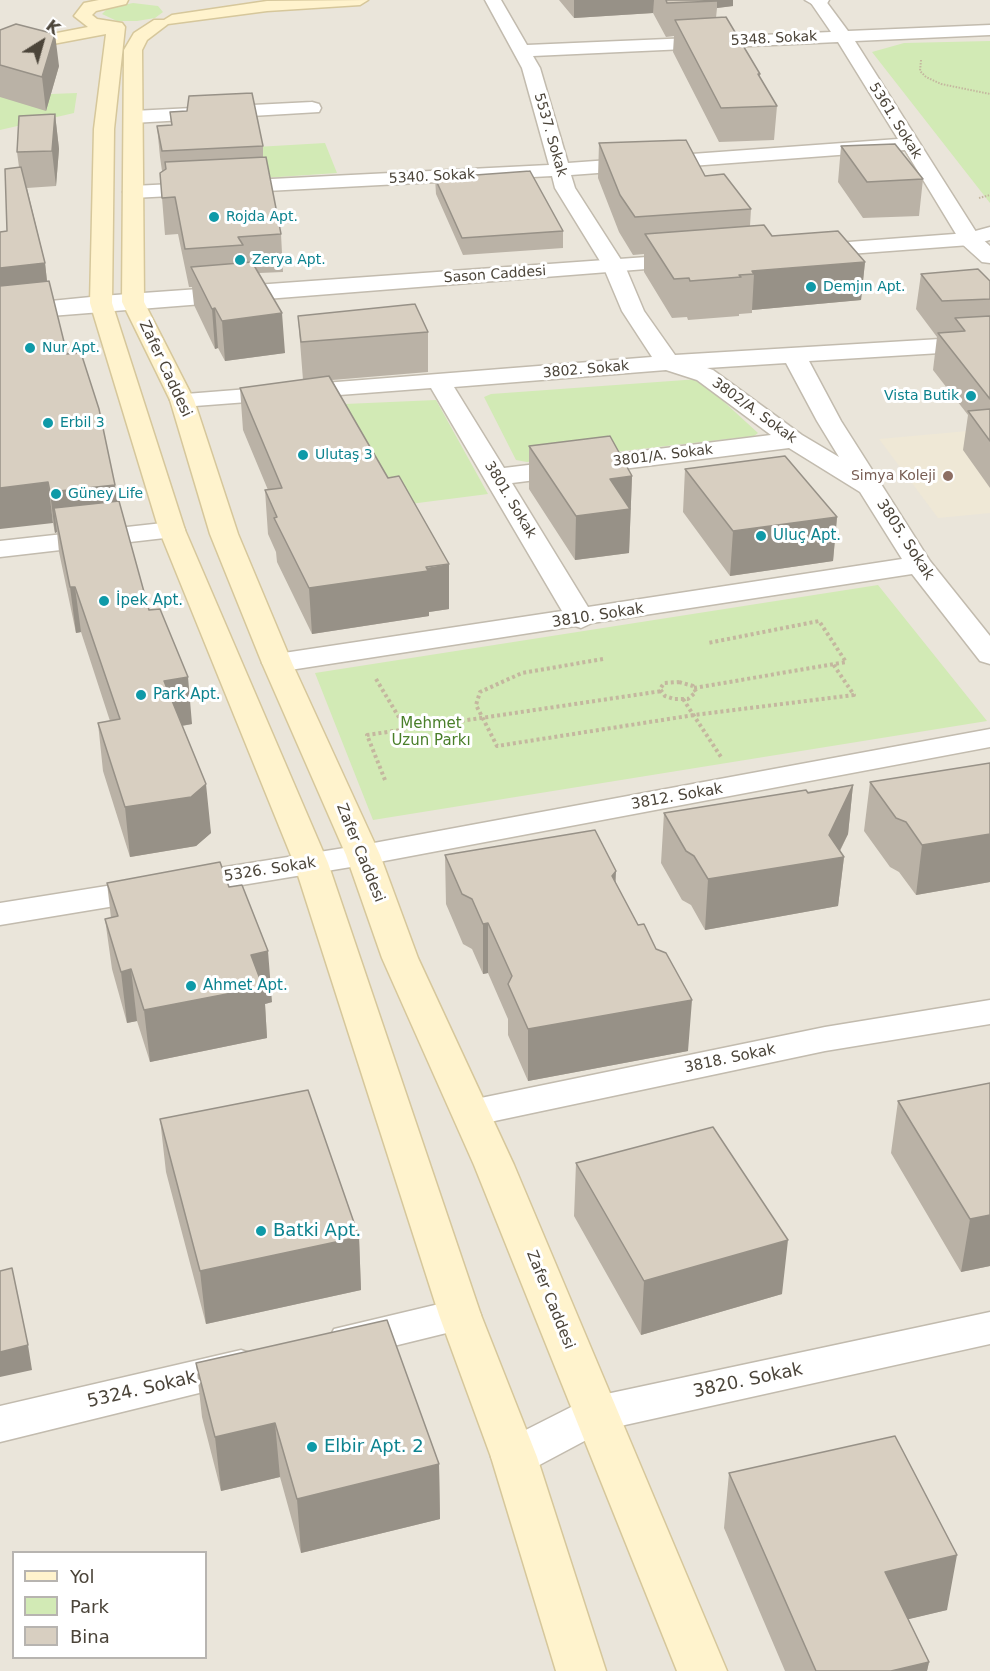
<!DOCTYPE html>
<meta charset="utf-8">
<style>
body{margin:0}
#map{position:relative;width:990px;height:1671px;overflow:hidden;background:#f6f3ec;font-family:"DejaVu Sans",sans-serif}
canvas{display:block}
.legend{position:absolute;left:12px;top:1551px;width:195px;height:108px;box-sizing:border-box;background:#fff;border:2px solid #b7b4b0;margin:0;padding:8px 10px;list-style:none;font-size:18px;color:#4b4439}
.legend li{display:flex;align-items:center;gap:12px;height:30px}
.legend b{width:30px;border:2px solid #b7b4b0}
.north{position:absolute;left:12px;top:12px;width:60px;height:60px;-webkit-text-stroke:4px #fff;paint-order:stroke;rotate:37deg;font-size:16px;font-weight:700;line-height:24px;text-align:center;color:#4b4439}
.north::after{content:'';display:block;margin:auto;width:21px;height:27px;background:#4b4439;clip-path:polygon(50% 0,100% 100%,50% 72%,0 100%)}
</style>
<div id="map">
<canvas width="990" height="1671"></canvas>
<ul class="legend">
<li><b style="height:8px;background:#fff3cd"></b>Yol</li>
<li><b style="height:16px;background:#d2eab5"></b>Park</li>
<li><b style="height:16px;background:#d8cfc1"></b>Bina</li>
</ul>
<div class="north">K</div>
</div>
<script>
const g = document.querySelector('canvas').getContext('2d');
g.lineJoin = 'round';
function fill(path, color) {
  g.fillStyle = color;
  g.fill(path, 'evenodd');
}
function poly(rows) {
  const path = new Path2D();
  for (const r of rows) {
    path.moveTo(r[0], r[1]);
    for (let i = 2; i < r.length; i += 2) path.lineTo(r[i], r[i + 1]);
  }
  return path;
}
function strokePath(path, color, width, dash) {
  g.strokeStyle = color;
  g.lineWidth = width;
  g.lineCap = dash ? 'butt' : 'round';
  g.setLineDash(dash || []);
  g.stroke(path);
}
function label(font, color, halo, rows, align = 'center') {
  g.font = font + ' "DejaVu Sans",sans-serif';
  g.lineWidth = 6;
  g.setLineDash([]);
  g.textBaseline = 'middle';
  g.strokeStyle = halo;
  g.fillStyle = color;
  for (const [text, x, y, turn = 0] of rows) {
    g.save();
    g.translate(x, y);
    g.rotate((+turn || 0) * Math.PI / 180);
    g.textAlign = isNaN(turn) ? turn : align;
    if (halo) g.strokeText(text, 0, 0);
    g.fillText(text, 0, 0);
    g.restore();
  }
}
const residential = poly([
 [0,0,990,0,990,1671,0,1671],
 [14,1552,206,1552,206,1658,14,1658]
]);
const education = poly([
 [990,429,990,513,938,518,879,439]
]);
const green = poly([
 [133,3,158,6,163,12,155,18,137,21,117,21,102,14,108,8],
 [990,41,990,203,872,52,904,43],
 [77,93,74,113,0,130,0,96],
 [325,143,337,173,264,178,256,147],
 [699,379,758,433,754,436,527,462,516,460,484,397,491,394],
 [436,400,488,494,410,504,384,495,345,404],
 [878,585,987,721,373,820,315,673]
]);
const pathFar1 = poly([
 [921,60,920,71,926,77,941,84,990,94],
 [979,198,990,195]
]);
const path = poly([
 [603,659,522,673,480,692,476,705,497,746,694,715,854,695,833,664],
 [376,679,406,729],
 [679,682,693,686,696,692,688,699,674,699,665,696,660,689,664,683,679,682],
 [694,688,846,662,819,621,708,643],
 [683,699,721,757],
 [385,780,367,735,662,691]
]);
const minor = poly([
 [485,0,501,0,527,45,831,32,811,3,813,0,825,0,848,31,990,25,990,35,855,41,978,235,990,246,990,263,982,262,962,244,905,150,571,175,575,188,625,266,644,311,675,355,990,336,990,350,809,361,841,421,930,561,990,636,990,664,980,661,912,574,592,623,581,628,575,626,277,672,267,669,262,663,267,657,277,654,562,611,431,388,182,407,173,405,170,400,173,395,652,357,622,311,603,266,555,188,552,176,133,198,126,196,123,192,126,188,133,186,549,165,522,68,485,0],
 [838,42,898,139,568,163,540,68,533,56,838,42],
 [786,363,817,421,839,457,802,435,713,370,707,368,786,363],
 [666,370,697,380,771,435,504,468,454,387,666,370],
 [789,448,860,492,902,559,588,607,512,483,789,448],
 [312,102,319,104,321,108,319,112,133,123,124,117,133,111,312,102],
 [172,522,182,524,185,530,182,536,0,557,0,541,172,522],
 [990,729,990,747,363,865,0,925,0,903,363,845,990,729],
 [990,1000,990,1024,825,1051,471,1126,457,1122,452,1113,457,1104,471,1100,825,1027,990,1000],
 [460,1299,475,1304,481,1315,475,1326,349,1357,334,1353,328,1341,334,1329,460,1299],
 [990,1312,990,1344,607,1429,530,1470,514,1475,498,1470,491,1457,498,1444,581,1402,597,1396,990,1312],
 [241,1350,256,1355,263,1367,256,1379,0,1442,0,1406,241,1350]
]);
const tertiary = poly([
 [805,0,829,0,825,7,819,8,805,0],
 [990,227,990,240,970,245,809,257,801,256,798,251,801,246,809,245,968,233,990,227],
 [689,254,697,255,700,260,697,265,0,320,0,306,101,296,689,254]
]);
const secondary = poly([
 [99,0,128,0,126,4,96,11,92,15,97,19,122,23,125,27,114,129,112,303,185,530,328,863,481,1315,537,1457,606,1671,556,1671,491,1457,439,1315,294,863,159,530,90,303,94,129,106,34,0,54,0,44,88,27,74,16,84,3,99,0],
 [368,0,360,5,267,11,168,24,147,40,142,50,144,302,194,400,238,534,292,663,380,855,418,958,514,1165,727,1671,677,1671,474,1165,382,958,346,855,262,663,210,534,170,400,122,302,124,50,134,33,154,20,164,20,172,15,267,1,368,0]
]);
const wall = poly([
 [559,0,733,0,733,6,717,8,716,18,760,74,760,78,777,106,774,140,719,142,673,52,674,36,666,37,653,13,574,18],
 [0,30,59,66,46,111,0,97],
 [170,112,263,146,263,157,281,234,283,272,259,273,285,353,225,361,218,348,215,349,194,305,192,287,189,287,178,234,165,235,160,173,162,171,160,157,157,126,171,125],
 [55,114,59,149,56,186,27,188,45,263,47,281,67,354,115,485,117,501,149,610,192,724,182,726,211,833,196,846,130,857,103,771,98,723,110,721,81,632,76,633,59,552,57,532,55,533,53,523,7,231,19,167,17,152],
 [599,143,705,176,751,209,750,226,772,236,865,262,861,300,752,310,752,313,739,314,739,316,688,320,687,317,672,318,644,272,644,254,633,255,619,232,598,178],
 [841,146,923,179,919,216,863,218,838,182],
 [435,178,563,231,563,248,463,255,436,194],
 [921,274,990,281,990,488,963,450,968,415,933,370,937,337,916,309],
 [298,316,428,332,428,372,332,380,449,609,429,612,429,616,312,634,277,562,276,552,268,534,265,490,268,490,243,430,240,388,303,380],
 [529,446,632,476,629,553,575,560,529,489],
 [685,469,837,517,833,561,730,576,683,512],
 [990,763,990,882,916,895,899,872,890,867,864,831,870,782],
 [853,785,848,834,840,851,844,857,838,906,705,930,691,905,682,900,661,863,664,813],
 [445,855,616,883,688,1051,528,1081,508,1035,508,1019,488,973,483,974,472,949,463,944,446,904],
 [107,883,272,1002,265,1004,267,1038,150,1062,137,1021,127,1023,112,969,105,919,111,918],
 [990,1083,990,1266,961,1272,891,1153,898,1101],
 [160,1119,359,1237,361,1290,206,1324,166,1172],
 [576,1163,782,1294,641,1335,574,1216],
 [196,1363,439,1464,440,1519,301,1553,280,1477,221,1491,202,1417],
 [729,1473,947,1610,908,1619,929,1662,927,1671,785,1671,724,1528]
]);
const shadedWall = poly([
 [574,0,654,0,653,13,574,18],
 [701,0,733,0,733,6,717,8,717,1],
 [55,34,59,66,46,111,42,77],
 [55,114,59,149,56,186,52,151],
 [865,262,861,300,752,310,754,274,752,271],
 [45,263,49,299,0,304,0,268],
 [215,308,218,348,215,349,212,309],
 [282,313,285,353,225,361,222,321],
 [632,476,629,553,575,560,576,516,610,479],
 [48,482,53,523,0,529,0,488],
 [115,485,120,526,54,508,57,532,55,533,50,492],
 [837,517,833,561,730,576,733,531],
 [449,564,449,609,429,612,429,616,312,634,309,588],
 [70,587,75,587,81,632,76,633],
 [188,677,192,724,168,728,164,681],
 [206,784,211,833,196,846,130,857,125,807],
 [853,785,848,834,836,858,844,857,838,906,705,930,708,879,829,835],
 [990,834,990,882,916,895,922,845],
 [616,871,614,921,612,876],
 [488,923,488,973,483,974,483,924],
 [268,951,272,1002,265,1004,267,1038,150,1062,144,1010,251,955],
 [131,969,137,1021,127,1023,121,972],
 [692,1000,688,1051,528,1081,528,1029],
 [990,1215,990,1266,961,1272,970,1219],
 [359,1237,361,1290,206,1324,200,1271],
 [788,1240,782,1294,641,1335,644,1281],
 [28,1345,32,1370,0,1377,0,1352],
 [275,1423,280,1477,221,1491,215,1437],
 [439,1464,440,1519,301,1553,297,1499],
 [957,1555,947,1610,876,1627,885,1572],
 [929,1662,927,1671,891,1671]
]);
const building = poly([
 [666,0,717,0,717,1,667,3,666,0],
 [726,17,760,74,758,74,777,106,721,108,675,20,726,17],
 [16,24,55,34,42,77,0,65,0,30,16,24],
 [252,93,263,146,162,151,157,126,172,125,170,112,187,111,189,96,252,93],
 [55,114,52,151,17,152,19,116,55,114],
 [686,140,705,176,724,174,751,209,635,217,620,195,599,143,686,140],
 [895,144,923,179,867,182,841,146,895,144],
 [266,157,281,234,238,237,243,245,185,249,175,197,162,198,160,173,166,169,165,162,266,157],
 [21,167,45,263,0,268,0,232,7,231,5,169,21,167],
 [530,171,563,231,462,238,435,178,530,171],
 [764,225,772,236,838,231,865,262,752,271,754,274,739,275,741,277,690,281,689,278,674,279,645,234,764,225],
 [252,262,282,313,222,321,215,308,212,309,191,267,252,262],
 [978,269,990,281,990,299,942,301,921,274,978,269],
 [49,281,67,354,81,353,99,409,115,485,50,492,48,482,0,488,0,286,49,281],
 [415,304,428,332,301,342,298,316,415,304],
 [990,316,990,399,938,333,965,331,955,318,990,316],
 [329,376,388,478,399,476,449,564,426,567,428,571,309,588,274,518,277,517,265,490,282,488,240,388,329,376],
 [990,409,990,441,968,411,990,409],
 [610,436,632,476,610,479,630,509,576,516,529,446,610,436],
 [785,456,837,517,733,531,685,469,785,456],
 [119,501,149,610,160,609,188,677,164,681,206,784,191,797,125,807,98,723,120,719,75,587,70,587,54,508,119,501],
 [990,763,990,834,922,845,906,822,896,818,870,782,990,763],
 [853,785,829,835,844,857,708,879,694,856,686,851,664,813,806,790,808,793,853,785],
 [595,830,616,871,612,876,638,925,644,924,656,949,666,953,692,1000,528,1029,508,984,512,976,488,923,483,924,472,899,462,894,445,855,595,830],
 [220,862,229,887,242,885,268,951,251,955,263,987,144,1010,131,969,121,972,105,919,118,916,107,883,220,862],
 [990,1083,990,1215,970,1219,898,1101,990,1083],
 [308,1090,359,1237,200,1271,160,1119,308,1090],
 [713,1127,788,1240,644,1281,576,1163,713,1127],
 [12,1268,28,1345,0,1352,0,1271,12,1268],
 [387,1320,439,1464,297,1499,275,1423,215,1437,196,1363,387,1320],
 [895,1436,957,1555,885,1572,929,1662,891,1671,816,1671,729,1473,895,1436]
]);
const markers = [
 [214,217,6,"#0f9aa8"],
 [240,260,6,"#0f9aa8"],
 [811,287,6,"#0f9aa8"],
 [30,348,6,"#0f9aa8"],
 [971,396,6,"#0f9aa8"],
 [48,423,6,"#0f9aa8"],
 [303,455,6,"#0f9aa8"],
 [948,476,6,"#8d6e63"],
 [56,494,6,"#0f9aa8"],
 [761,536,6,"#0f9aa8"],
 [104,601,6,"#0f9aa8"],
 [141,695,6,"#0f9aa8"],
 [191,986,6,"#0f9aa8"],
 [261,1231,6,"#0f9aa8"],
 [312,1447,6,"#0f9aa8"]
];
const farStreetnames = [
 ["5348. Sokak",774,39,-3],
 ["5361. Sokak",895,121,58],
 ["5537. Sokak",550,135,74],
 ["5340. Sokak",432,177,-3],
 ["Sason Caddesi",495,275,-4],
 ["3802. Sokak",586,370,-5],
 ["3802/A. Sokak",754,411,36],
 ["3801/A. Sokak",663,456,-7],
 ["3801. Sokak",510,500,59]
];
const farCulturenames = [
 ["Rojda Apt.",226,217],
 ["Zerya Apt.",252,260],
 ["Demjın Apt.",823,287],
 ["Nur Apt.",42,348],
 ["Vista Butik",959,396,"right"],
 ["Erbil 3",60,423],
 ["Ulutaş 3",315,455],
 ["Güney Life",68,494]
];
const farEducationnames = [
 ["Simya Koleji",936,476]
];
const streetNames = [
 ["Zafer Caddesi",165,369,65],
 ["3805. Sokak",905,540,57],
 ["3810. Sokak",598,616,-9],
 ["3812. Sokak",677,797,-10],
 ["Zafer Caddesi",360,853,68],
 ["5326. Sokak",270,870,-9],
 ["3818. Sokak",730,1059,-12],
 ["Zafer Caddesi",550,1300,68]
];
const cultureNames = [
 ["Uluç Apt.",773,536],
 ["İpek Apt.",116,601],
 ["Park Apt.",153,695],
 ["Ahmet Apt.",203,986]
];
const parkNames = [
 ["Mehmet",431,724],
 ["Uzun Parkı",431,741]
];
const nearCulturenames = [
 ["Batki Apt.",273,1231],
 ["Elbir Apt. 2",324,1447]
];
const nearStreetnames = [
 ["3820. Sokak",748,1381,-12],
 ["5324. Sokak",142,1390,-13]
];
fill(residential, '#eae5da');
fill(education, '#efe8d6');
fill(green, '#d2eab5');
strokePath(minor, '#c2bbae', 3);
strokePath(tertiary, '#c2bbae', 3);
strokePath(secondary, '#d6c79b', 3);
strokePath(pathFar1, '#c4b79f', 2, [1.5, 1.5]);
strokePath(path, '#c4b79f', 4, [3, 3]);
fill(minor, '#fff');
fill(tertiary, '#fff');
fill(secondary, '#fff3cd');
fill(wall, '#bab2a6');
fill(shadedWall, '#979187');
fill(building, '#d8cfc1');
strokePath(building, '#979187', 1.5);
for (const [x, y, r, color] of markers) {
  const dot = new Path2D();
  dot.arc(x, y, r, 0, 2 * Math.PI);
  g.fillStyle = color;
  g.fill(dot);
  strokePath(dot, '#fff', 2);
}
label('14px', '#4b4439', '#fff', farStreetnames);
label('14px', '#0d838f', '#fff', farCulturenames, 'left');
label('14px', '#785e54', '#fff', farEducationnames, 'right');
label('15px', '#4b4439', '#fff', streetNames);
label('15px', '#0d838f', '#fff', cultureNames, 'left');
label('15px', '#4a7f2a', '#fff', parkNames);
label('18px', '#0d838f', '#fff', nearCulturenames, 'left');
label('18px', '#4b4439', '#fff', nearStreetnames);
</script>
